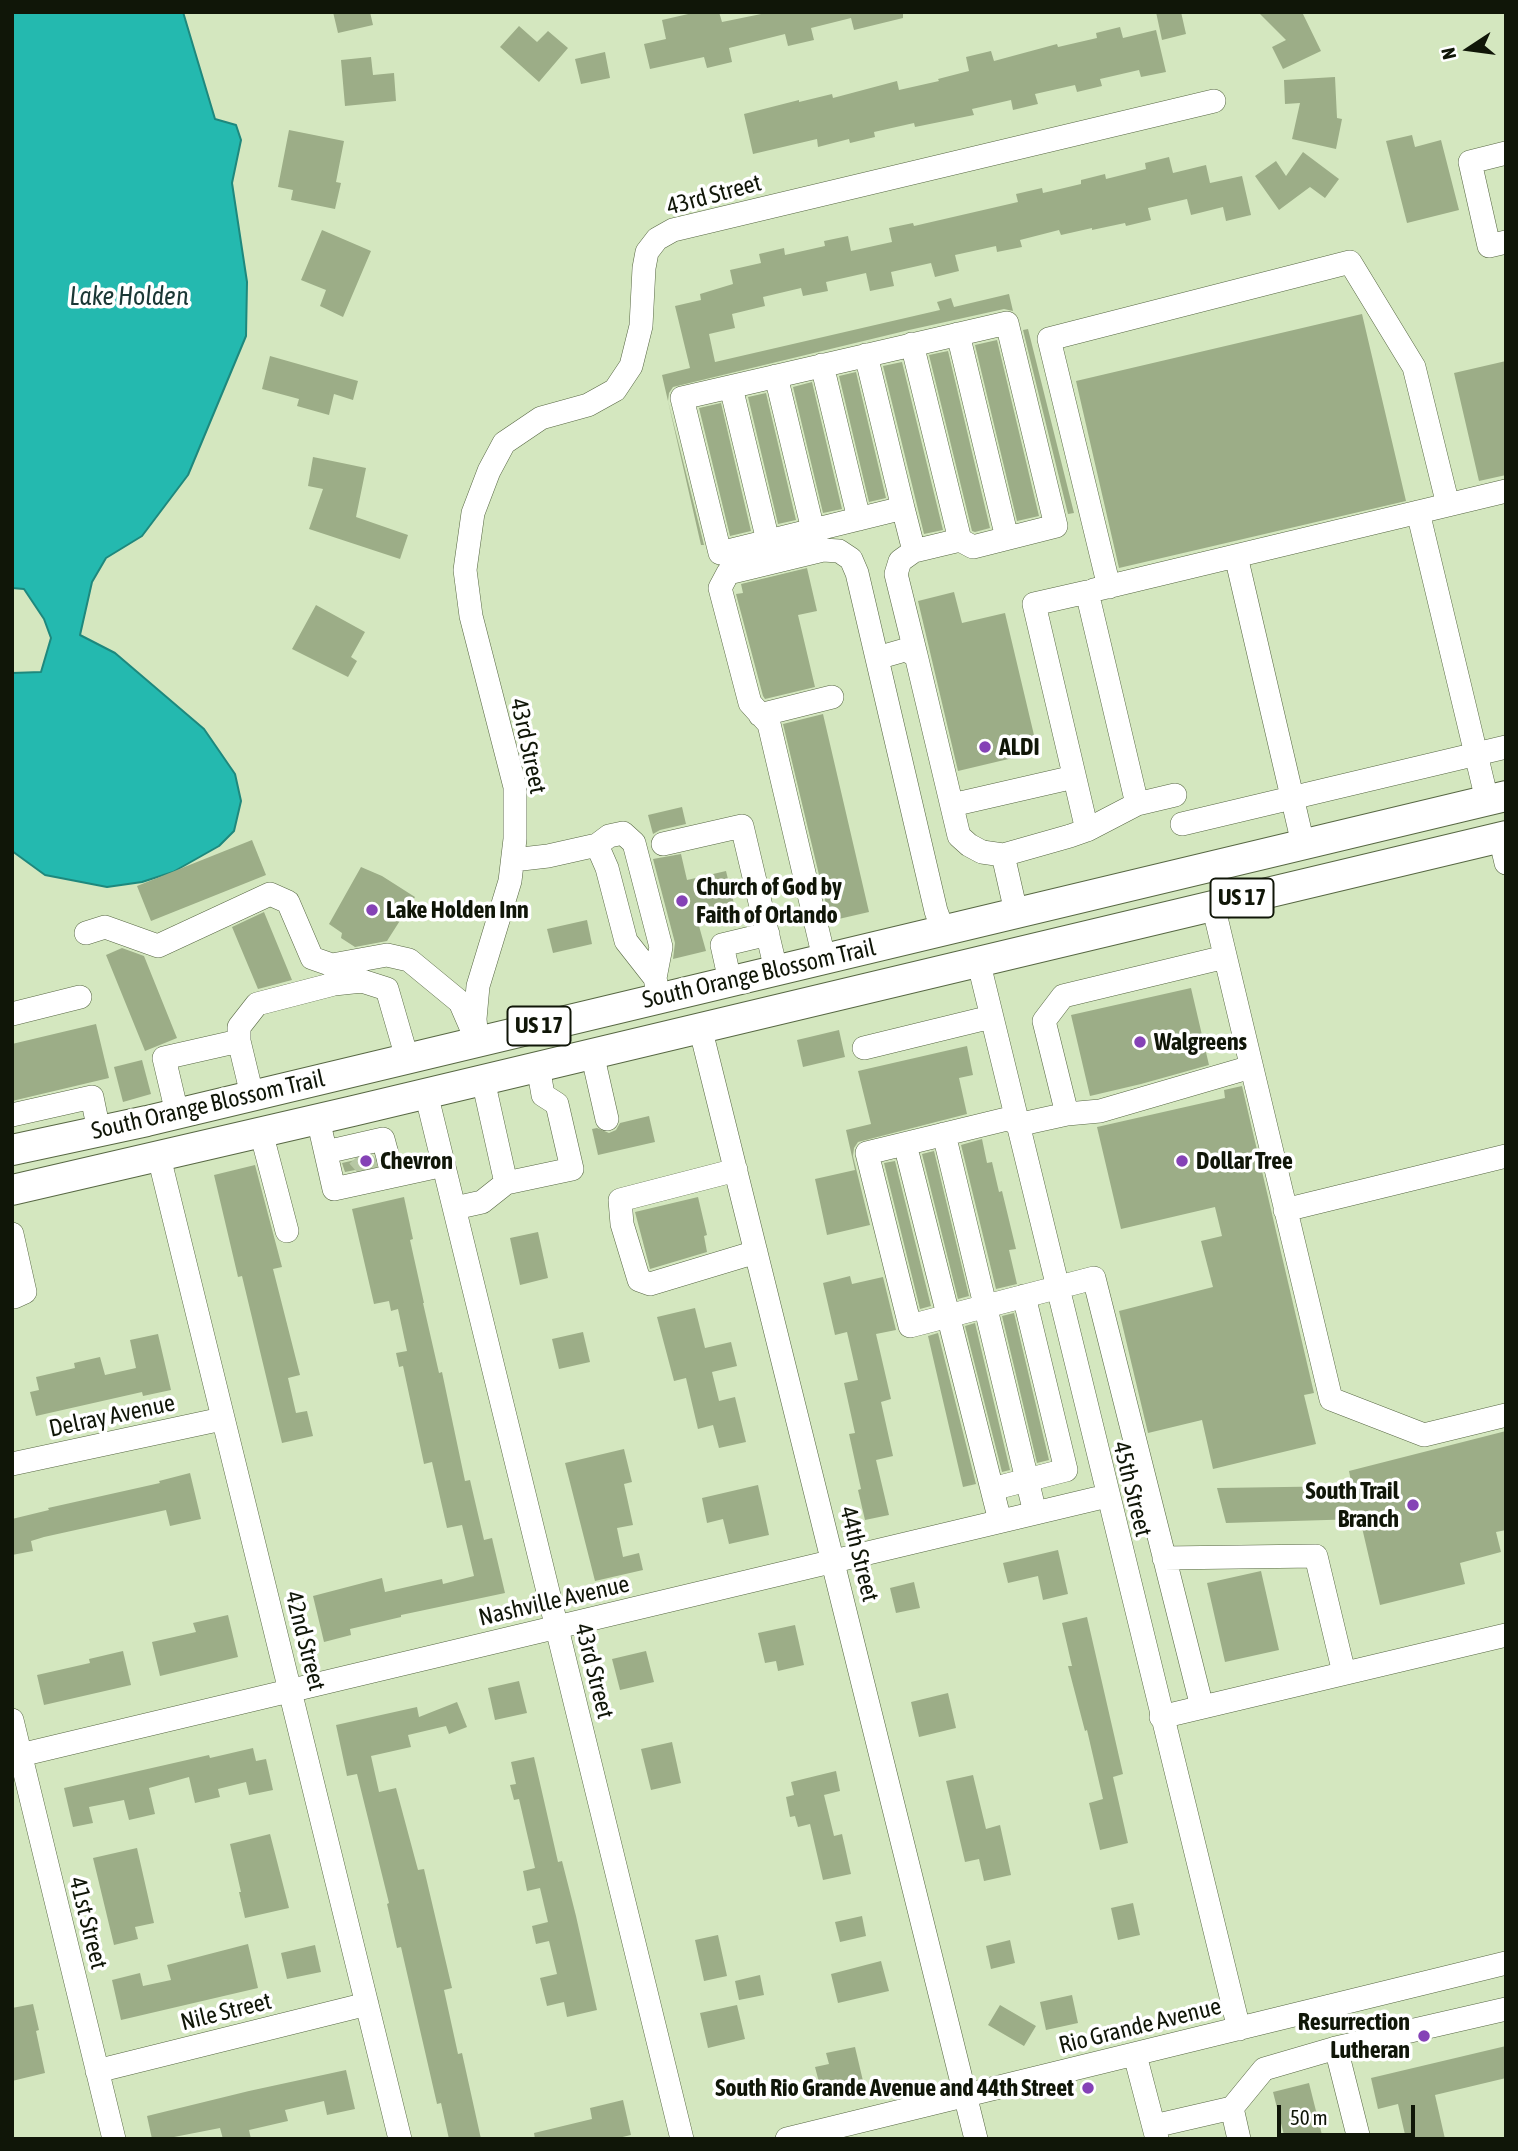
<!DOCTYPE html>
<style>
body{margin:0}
#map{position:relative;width:1518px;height:2151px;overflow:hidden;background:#d4e7bf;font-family:"Asap Condensed",sans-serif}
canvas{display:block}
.frame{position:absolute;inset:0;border:14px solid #101608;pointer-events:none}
.north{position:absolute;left:1434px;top:14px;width:70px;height:70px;-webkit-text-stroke:5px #fff;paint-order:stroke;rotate:257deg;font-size:19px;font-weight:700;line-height:28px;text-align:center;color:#101608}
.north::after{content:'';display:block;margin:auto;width:24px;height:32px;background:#101608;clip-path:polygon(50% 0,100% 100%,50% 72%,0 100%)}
.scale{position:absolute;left:1277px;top:2105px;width:138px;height:32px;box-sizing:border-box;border:4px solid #101608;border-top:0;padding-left:9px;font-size:21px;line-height:24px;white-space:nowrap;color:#101608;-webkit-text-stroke:5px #fff;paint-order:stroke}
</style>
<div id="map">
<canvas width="1518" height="2151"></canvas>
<div class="frame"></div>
<div class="north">N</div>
<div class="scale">50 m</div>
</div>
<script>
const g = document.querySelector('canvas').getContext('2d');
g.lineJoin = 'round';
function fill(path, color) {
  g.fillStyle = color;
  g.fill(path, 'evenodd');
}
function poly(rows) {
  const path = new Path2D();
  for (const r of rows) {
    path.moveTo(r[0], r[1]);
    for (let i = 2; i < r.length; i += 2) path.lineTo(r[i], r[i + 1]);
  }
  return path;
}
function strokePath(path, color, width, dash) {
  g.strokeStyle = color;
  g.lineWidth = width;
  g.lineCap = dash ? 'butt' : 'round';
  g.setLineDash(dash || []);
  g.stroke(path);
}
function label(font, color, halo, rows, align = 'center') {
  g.font = font + ' "Asap Condensed",sans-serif';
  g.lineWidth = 7;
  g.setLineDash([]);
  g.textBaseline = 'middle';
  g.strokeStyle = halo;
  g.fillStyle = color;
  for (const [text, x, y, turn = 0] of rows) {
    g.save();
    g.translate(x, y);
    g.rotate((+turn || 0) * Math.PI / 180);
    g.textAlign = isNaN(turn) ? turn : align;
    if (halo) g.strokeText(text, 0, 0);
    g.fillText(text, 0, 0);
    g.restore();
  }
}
const water = poly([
 [12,12,183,12,215,119,236,125,241,140,232,183,247,282,246,336,188,475,142,536,106,558,92,582,80,635,115,653,204,729,235,774,241,801,234,831,219,846,173,872,142,882,107,887,45,875,12,851,12,673,41,672,51,638,44,619,24,589,12,588,12,12]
]);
const building = poly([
 [333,12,370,12,373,25,338,33],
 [697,12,719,12,722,22,771,12,903,12,903,18,854,30,851,18,811,28,814,40,788,46,785,34,729,48,732,62,707,68,704,57,650,69,644,44,666,39,662,20],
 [1156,12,1181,12,1186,34,1162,40],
 [1258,12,1302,12,1321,51,1283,69,1272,47,1286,40],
 [519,26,537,42,548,31,568,48,539,82,500,47],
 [1120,27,1123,38,1156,30,1166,72,1141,77,1139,70,1100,79,1102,86,1077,92,1075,85,1035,94,1038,104,1013,110,1011,100,972,109,974,115,915,127,914,123,874,132,875,137,850,143,849,139,818,147,817,139,753,154,744,114,799,100,799,102,832,94,833,98,897,81,899,90,939,81,938,79,969,71,966,57,991,51,994,61,1057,44,1058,47,1097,38,1096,33],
 [605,52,610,78,581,84,575,59],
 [371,57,373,75,394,73,396,101,345,106,341,60],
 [1335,77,1337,118,1342,119,1336,149,1292,139,1300,103,1285,104,1284,80],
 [289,130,344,141,336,182,341,183,335,209,291,200,293,190,278,187],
 [1412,135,1415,147,1441,140,1459,210,1407,223,1386,141],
 [1303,152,1339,179,1325,198,1310,187,1279,210,1255,176,1276,161,1286,176],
 [1169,157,1173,173,1206,165,1210,183,1242,176,1251,215,1226,221,1223,207,1191,215,1187,199,1148,208,1151,220,1126,226,1125,223,1092,230,1092,228,1061,235,1059,230,1020,240,1022,247,997,252,996,246,955,255,959,271,935,277,931,263,891,272,894,286,870,291,866,273,826,282,828,291,803,296,801,288,763,297,765,306,732,314,735,328,709,334,715,362,940,310,937,302,951,298,954,307,1009,294,1013,311,1004,309,909,330,673,387,669,393,668,401,704,545,701,545,662,375,690,368,675,306,701,300,700,294,733,284,730,270,761,263,759,254,784,248,785,255,825,246,824,241,848,236,851,251,892,242,889,228,913,223,914,226,1018,202,1016,194,1042,188,1043,193,1081,184,1081,180,1105,174,1106,179,1146,169,1145,163],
 [322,230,371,251,343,317,320,306,326,290,301,280],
 [1362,314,1406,501,1119,568,1076,381],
 [1028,329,1074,513,1068,514,1023,330],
 [997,340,1039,516,1017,521,975,345],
 [948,351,990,528,975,532,972,531,929,355],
 [270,356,358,381,353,400,334,394,329,415,297,406,299,399,262,389],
 [1506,361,1506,475,1479,481,1454,373],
 [902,362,943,530,924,534,883,366],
 [856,372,886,498,869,502,839,376],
 [812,382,842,509,823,513,793,387],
 [766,393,796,520,778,524,748,397],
 [721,403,751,531,730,536,699,408],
 [313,457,366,468,356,517,408,535,400,559,309,529,323,489,308,486],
 [807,568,817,611,798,615,815,687,765,699,763,696,736,594,743,593,741,584],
 [954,592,962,623,1005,613,1038,752,958,771,918,601],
 [316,605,365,632,351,657,357,661,348,677,292,649],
 [823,714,869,912,830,921,783,724],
 [682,807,686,824,660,830,653,834,648,815],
 [252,840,266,875,151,921,137,886],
 [681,854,687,880,726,871,737,916,699,926,706,951,673,959,675,943,653,859],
 [361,867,382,876,415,897,387,941,355,947,341,938,342,933,329,924],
 [264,912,292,980,258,989,232,927],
 [587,920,592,944,553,953,547,929],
 [122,948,144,956,177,1038,145,1051,106,955],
 [1191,988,1209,1065,1141,1084,1090,1096,1071,1015],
 [96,1024,109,1078,12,1101,12,1044],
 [839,1030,845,1057,803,1067,797,1040],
 [967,1046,973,1075,959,1078,967,1114,858,1142,854,1148,853,1156,871,1229,870,1225,827,1235,815,1179,855,1170,846,1130,871,1124,858,1071],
 [142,1060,151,1094,123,1102,114,1067],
 [1242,1086,1314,1393,1304,1395,1316,1444,1213,1469,1202,1420,1148,1433,1119,1311,1213,1287,1201,1241,1222,1236,1215,1207,1121,1229,1097,1127,1225,1098,1224,1090],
 [649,1116,655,1142,598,1155,592,1129,597,1128,609,1133,616,1130,620,1123],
 [982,1139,987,1163,992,1162,999,1192,1002,1191,1016,1249,1009,1250,1017,1284,996,1289,961,1145],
 [934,1151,969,1296,958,1299,922,1154],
 [373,1156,376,1166,345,1172,342,1163],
 [895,1161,931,1306,920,1309,884,1163],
 [255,1165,282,1267,273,1269,300,1375,288,1378,296,1413,307,1411,313,1436,282,1443,242,1276,238,1277,214,1175],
 [404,1197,413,1239,410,1240,424,1303,423,1303,439,1373,442,1372,465,1481,470,1480,484,1540,492,1538,505,1593,401,1615,401,1617,350,1629,351,1635,324,1642,313,1596,382,1578,385,1592,442,1579,443,1584,474,1576,462,1525,447,1528,432,1462,424,1464,403,1366,399,1367,396,1353,407,1351,398,1309,391,1311,389,1301,374,1304,352,1209],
 [698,1197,707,1235,704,1236,707,1252,650,1269,635,1212],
 [538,1232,548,1278,520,1285,510,1238],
 [850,1276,852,1284,883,1277,896,1330,876,1334,891,1399,881,1402,893,1456,876,1460,889,1515,865,1520,858,1490,861,1489,849,1434,855,1433,844,1383,858,1380,847,1332,835,1335,823,1283],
 [695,1308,705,1348,731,1342,737,1366,712,1372,719,1401,735,1397,746,1442,719,1448,713,1425,698,1429,686,1378,674,1381,657,1317],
 [1014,1313,1049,1460,1037,1463,1002,1316],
 [975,1323,1010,1470,1002,1472,965,1326],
 [583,1332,590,1362,559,1369,552,1339],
 [938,1333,976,1484,963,1487,928,1336],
 [158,1334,171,1390,143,1396,142,1392,36,1416,30,1392,39,1390,36,1377,75,1368,74,1363,100,1357,105,1375,136,1368,130,1340],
 [1506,1431,1506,1530,1496,1532,1501,1552,1460,1563,1465,1584,1380,1605,1360,1519,1226,1523,1217,1488,1352,1486,1349,1471],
 [624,1449,632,1482,624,1484,633,1525,617,1528,623,1557,639,1553,643,1570,595,1581,565,1463],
 [190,1473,201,1519,170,1526,166,1510,44,1537,31,1541,33,1551,12,1555,12,1519,49,1510,48,1508,160,1483,159,1481],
 [758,1485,769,1535,729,1544,723,1519,707,1523,702,1498],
 [1058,1550,1068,1594,1043,1600,1038,1576,1008,1583,1003,1563],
 [1261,1571,1279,1650,1225,1662,1207,1583],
 [914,1582,920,1608,896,1613,890,1588],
 [228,1615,238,1657,160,1676,152,1642,196,1632,193,1623],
 [1087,1617,1123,1774,1113,1777,1128,1843,1100,1850,1089,1803,1103,1799,1087,1730,1085,1731,1068,1666,1072,1666,1062,1623],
 [795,1625,804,1665,778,1671,776,1661,765,1663,758,1633],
 [123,1651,131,1685,44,1705,37,1675,90,1663,89,1659],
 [646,1651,654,1682,620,1690,612,1659],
 [519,1681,527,1713,495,1720,488,1688],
 [948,1693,956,1728,919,1737,911,1702],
 [457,1702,467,1727,449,1734,446,1726,408,1735,411,1747,371,1756,379,1792,396,1788,418,1870,424,1869,452,1988,444,1990,458,2054,462,2053,481,2139,449,2139,441,2103,437,2104,401,1947,397,1948,387,1904,389,1903,357,1774,347,1776,336,1725,417,1707,419,1717],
 [672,1742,681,1783,651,1790,641,1749],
 [253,1748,256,1761,266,1759,273,1790,249,1795,246,1782,218,1789,220,1797,195,1803,189,1777,149,1788,155,1814,129,1820,124,1800,89,1807,93,1823,73,1827,64,1788,209,1755,210,1758],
 [534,1757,558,1862,562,1861,576,1916,597,2010,567,2017,564,2002,547,2006,540,1978,557,1974,549,1941,536,1944,532,1926,548,1922,540,1888,527,1891,523,1871,535,1868,519,1799,514,1800,510,1785,516,1784,511,1762],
 [836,1771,840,1791,824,1795,834,1836,842,1834,851,1874,823,1880,810,1824,798,1827,795,1816,790,1817,786,1797,794,1795,791,1782],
 [973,1775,986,1829,1000,1825,1011,1875,984,1881,979,1859,965,1862,946,1781],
 [270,1834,289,1908,245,1918,239,1892,241,1892,230,1844],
 [137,1848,154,1923,135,1927,138,1939,114,1945,93,1858],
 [1133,1903,1140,1935,1118,1940,1111,1908],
 [862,1916,866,1936,840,1942,835,1922],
 [718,1935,727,1976,704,1981,695,1940],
 [1010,1940,1015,1963,991,1969,986,1946],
 [248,1944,258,1988,121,2020,112,1980,140,1973,143,1986,171,1980,167,1965],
 [315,1945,321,1972,287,1979,281,1953],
 [881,1961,889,1991,838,2003,831,1974],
 [760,1975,764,1995,739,2000,735,1981],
 [1072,1995,1078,2023,1046,2030,1040,2002],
 [33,2004,39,2030,36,2031,45,2073,12,2081,12,2008],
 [737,2005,745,2039,708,2048,700,2013],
 [1000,2005,1036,2026,1024,2046,988,2025],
 [1506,2046,1506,2078,1435,2095,1445,2139,1406,2139,1398,2104,1378,2109,1371,2078],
 [855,2047,863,2081,821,2090,815,2067,829,2064,826,2053],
 [346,2070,355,2109,327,2115,324,2101,285,2110,288,2121,249,2130,251,2139,223,2139,220,2128,174,2137,175,2139,152,2139,147,2116,249,2091],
 [1309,2083,1323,2139,1285,2139,1273,2092],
 [623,2100,631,2135,614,2139,535,2139,534,2133,592,2119,590,2108]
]);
const minorTunnel = poly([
 [358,1156,372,1172]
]);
const minor = poly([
 [1506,153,1470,162,1489,246,1506,242],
 [958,334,1007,538],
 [912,344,960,540],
 [866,355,903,508],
 [822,365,859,519],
 [776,376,813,530],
 [731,387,768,541],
 [1418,512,1487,800],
 [914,551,903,508,720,553,682,398,1007,323,1056,526,973,547,960,540,914,551,900,561,896,574,916,655],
 [1236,556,1303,844],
 [1109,587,1049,339,1350,262,1414,367,1448,505],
 [1094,590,1506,491],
 [877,658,905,650,916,655,959,836,969,845,982,852,1003,855,1070,836,1087,830,1137,804,1087,592,1034,604,1087,830],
 [760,715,832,697],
 [1137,804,1175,795],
 [952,805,1074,777],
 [1182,824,1506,747],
 [1500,837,1506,863],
 [663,844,742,826,776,970],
 [1003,855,1016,912],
 [513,860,548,856,597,845],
 [1213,905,1331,1399,1424,1435,1506,1415],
 [86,933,105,927,158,946,270,894,288,902,312,958,332,965,387,955,409,960,460,1002,473,1032],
 [824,958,769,724,750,703,720,588,728,573,823,550,839,551,851,559,857,573,936,911,943,930],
 [978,960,1239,2029],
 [655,978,661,947,634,843,623,833,609,836,597,845,607,868,626,941,655,978,659,998],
 [730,981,722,945,768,934],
 [12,1014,80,997],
 [700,1027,976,2139],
 [239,1041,239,1027,257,1004,334,984,362,981,387,989,407,1058],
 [477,1041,475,1019,478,986,510,881,515,839,515,787,471,616,465,570,473,513,489,471,504,443,541,418,588,405,615,390,631,366,641,326,644,268,647,252,657,239,673,230,1214,101],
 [864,1048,991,1017],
 [592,1053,607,1119],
 [483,1080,506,1183],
 [426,1093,682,2139],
 [177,1113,164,1058,239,1041,252,1095],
 [1067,1114,1044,1021,1063,996,1225,957],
 [12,1115,92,1097,99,1131],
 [1015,1117,867,1153,910,1326,1094,1278,1202,1707],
 [318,1119,334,1189,444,1165],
 [1017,1125,1067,1114,1100,1111,1251,1067],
 [261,1132,287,1231],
 [944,1134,1035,1513],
 [905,1144,1000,1521],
 [326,1152,383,1139,393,1176],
 [159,1157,400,2139],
 [736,1170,620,1200,622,1224,639,1280,650,1284,756,1252],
 [455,1208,482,1202,506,1183,572,1169,557,1104,543,1095,538,1066],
 [1285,1210,1506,1156],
 [12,1234,25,1292,14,1297],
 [12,1464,222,1419],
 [992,1489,1066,1470,1024,1296],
 [1164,1558,1316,1556,1344,1673],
 [1161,1717,1506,1635],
 [12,1720,114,2139],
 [12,1757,1107,1496],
 [1336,2048,1359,2139],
 [1135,2055,1157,2139],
 [97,2071,367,2004],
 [1232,2108,1239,2139],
 [1154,2126,1232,2108,1264,2069,1336,2048,1506,2009],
 [787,2139,1506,1963]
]);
const major = poly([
 [12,1150,147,1121,1506,796],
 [12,1190,353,1111,1506,836]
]);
const markers = [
 [985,747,7,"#8542b6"],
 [682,901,7,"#8542b6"],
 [372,910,7,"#8542b6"],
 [1140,1042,7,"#8542b6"],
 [366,1161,7,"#8542b6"],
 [1182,1161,7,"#8542b6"],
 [1413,1505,7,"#8542b6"],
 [1424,2036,7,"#8542b6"],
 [1088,2088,7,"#8542b6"]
];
const shields = [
 [1242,898,63],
 [539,1026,63]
];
const shieldNames = [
 ["US 17",1242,898],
 ["US 17",539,1026]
];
const streetNames = [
 ["43rd Street",714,195,-15],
 ["43rd Street",528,746,78],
 ["South Orange Blossom Trail",759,974,-13],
 ["South Orange Blossom Trail",208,1105,-13],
 ["Delray Avenue",112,1416,-12],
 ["45th Street",1132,1489,76],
 ["44th Street",859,1554,76],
 ["Nashville Avenue",554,1601,-13],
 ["42nd Street",305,1641,76],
 ["43rd Street",594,1671,76],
 ["41st Street",88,1923,76],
 ["Nile Street",226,2012,-14],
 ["Rio Grande Avenue",1140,2026,-14]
];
const poiNames = [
 ["ALDI",999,747],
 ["Church of God by",696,887],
 ["Faith of Orlando",696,915],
 ["Lake Holden Inn",386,910],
 ["Walgreens",1154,1042],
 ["Chevron",380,1161],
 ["Dollar Tree",1196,1161],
 ["South Trail",1399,1491,"right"],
 ["Branch",1399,1519,"right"],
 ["Resurrection",1410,2022,"right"],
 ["Lutheran",1410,2050,"right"],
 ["South Rio Grande Avenue and 44th Street",1074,2088,"right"]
];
const waterNames = [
 ["Lake Holden",129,297]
];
fill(water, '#24b9af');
strokePath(water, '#1e887d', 2);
fill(building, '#9cad87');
strokePath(minorTunnel, '#b7c8a4', 23, [23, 11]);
strokePath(minor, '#576743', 24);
strokePath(major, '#576743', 32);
strokePath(minor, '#fff', 23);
strokePath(major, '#fff', 30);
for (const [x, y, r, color] of markers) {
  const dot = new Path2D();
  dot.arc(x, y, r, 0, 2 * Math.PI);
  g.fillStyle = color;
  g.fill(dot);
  strokePath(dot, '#fff', 2.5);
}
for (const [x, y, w] of shields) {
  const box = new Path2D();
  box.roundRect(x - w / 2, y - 19.5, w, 39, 5);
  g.fillStyle = '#fff';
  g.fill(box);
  strokePath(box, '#101608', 2);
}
label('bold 23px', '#101608', null, shieldNames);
label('24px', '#101608', '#fff', streetNames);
label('bold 24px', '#101608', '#fff', poiNames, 'left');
label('italic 26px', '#1a3735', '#fff', waterNames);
</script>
